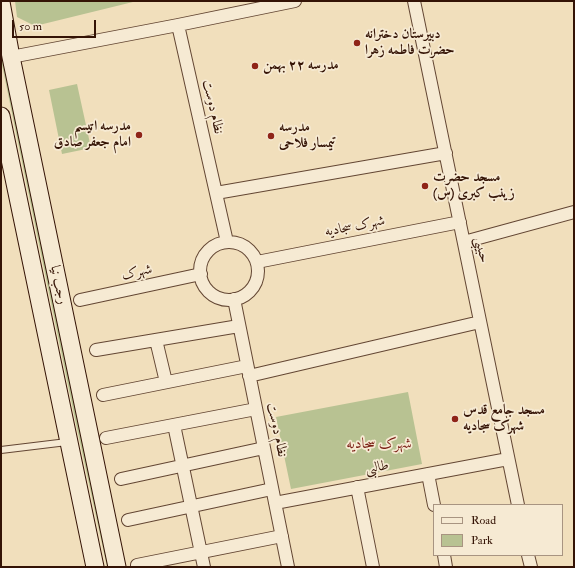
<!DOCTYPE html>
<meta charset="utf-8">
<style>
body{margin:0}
#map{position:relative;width:575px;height:568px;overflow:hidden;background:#f1dfbc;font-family:"IM FELL Double Pica",serif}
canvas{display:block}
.frame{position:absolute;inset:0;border:2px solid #341305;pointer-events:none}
.legend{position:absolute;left:433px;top:504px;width:130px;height:52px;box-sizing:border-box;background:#f6ead3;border:1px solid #a89481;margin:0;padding:5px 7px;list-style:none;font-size:12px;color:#341305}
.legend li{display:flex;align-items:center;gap:8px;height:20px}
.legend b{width:20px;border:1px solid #a89481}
.scale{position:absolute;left:12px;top:20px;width:84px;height:18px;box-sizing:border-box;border:2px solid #341305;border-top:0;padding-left:5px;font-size:12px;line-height:14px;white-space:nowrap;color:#341305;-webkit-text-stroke:3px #f6ead3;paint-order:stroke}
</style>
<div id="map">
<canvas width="575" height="568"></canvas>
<div class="frame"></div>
<ul class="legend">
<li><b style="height:5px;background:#f6ead3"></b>Road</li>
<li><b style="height:11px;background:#b8c292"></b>Park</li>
</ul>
<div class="scale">50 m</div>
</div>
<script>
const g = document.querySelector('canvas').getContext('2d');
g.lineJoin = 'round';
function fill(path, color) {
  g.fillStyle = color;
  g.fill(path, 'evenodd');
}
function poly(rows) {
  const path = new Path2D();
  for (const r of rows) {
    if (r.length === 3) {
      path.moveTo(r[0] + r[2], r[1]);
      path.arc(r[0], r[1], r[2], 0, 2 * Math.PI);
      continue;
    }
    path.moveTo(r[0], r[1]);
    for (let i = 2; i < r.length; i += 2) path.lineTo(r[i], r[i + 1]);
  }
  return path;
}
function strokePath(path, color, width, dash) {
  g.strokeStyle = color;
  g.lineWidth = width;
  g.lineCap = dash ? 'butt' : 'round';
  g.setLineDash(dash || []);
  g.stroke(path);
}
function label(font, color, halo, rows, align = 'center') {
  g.font = font + ' "IM FELL Double Pica",Amiri,serif';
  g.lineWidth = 3.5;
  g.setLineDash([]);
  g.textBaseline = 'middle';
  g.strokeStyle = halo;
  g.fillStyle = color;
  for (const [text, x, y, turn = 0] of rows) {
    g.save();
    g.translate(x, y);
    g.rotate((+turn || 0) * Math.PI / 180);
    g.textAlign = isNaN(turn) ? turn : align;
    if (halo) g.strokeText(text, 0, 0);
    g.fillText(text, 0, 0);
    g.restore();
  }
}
const green = poly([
 [15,1,137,1,35,26,17,17],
 [1,27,111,567,107,567,76,424,1,60],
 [77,84,91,148,62,154,49,90],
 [408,392,422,464,291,489,276,417]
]);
const lane = poly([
 [1,450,67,442]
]);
const street = poly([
 [414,1,518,505],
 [178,25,227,242],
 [11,57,178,25,295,1],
 [216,193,446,153],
 [464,242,574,212],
 [229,271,29],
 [257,262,460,222],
 [234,299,288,567],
 [80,300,201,274],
 [156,340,166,382],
 [96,350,239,326],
 [249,376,480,322],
 [103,395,247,366],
 [174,425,204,567],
 [106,438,256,409],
 [428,474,434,505],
 [121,479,264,448],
 [357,487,373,567],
 [275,503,508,459],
 [128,520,272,489],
 [444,555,446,567],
 [528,555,531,567],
 [137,565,282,536]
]);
const secondary = poly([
 [1,2,11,57,117,567],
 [1,116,95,567]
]);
const markers = [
 [357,43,4,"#8f2418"],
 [255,66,4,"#8f2418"],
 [139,135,4,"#8f2418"],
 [271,136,4,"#8f2418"],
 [425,186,4,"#8f2418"],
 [455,419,4,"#8f2418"]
];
const poiNames = [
 ["دبیرستان دخترانه",365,35],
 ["حضرت فاطمه زهرا",365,51],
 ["مدرسه ۲۲ بهمن",263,66],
 ["مدرسه اتیسم",131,127,"right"],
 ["امام جعفر صادق",131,143,"right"],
 ["مدرسه",279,128],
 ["تیمسار فلاحی",279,144],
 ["مسجد حضرت",433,178],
 ["زینب کبری (س)",433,194],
 ["مسجد جامع قدس",463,411],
 ["شهرک سجادیه",463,427]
];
const streetNames = [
 ["نظام دوست",212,107,77],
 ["شهرک سجادیه",355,227,-11],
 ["حبیبی",481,250,78],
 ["شهرک",137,273,-12],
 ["رجب نیا",58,285,78],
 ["نظام دوست",276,430,78],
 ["طالبی",377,468,-11]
];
const neighbourhoodNames = [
 ["شهرک سجادیه",379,445]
];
fill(green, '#b8c292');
strokePath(lane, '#634633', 8);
strokePath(street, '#634633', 14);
strokePath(secondary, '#341305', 19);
strokePath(lane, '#f6ead3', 6);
strokePath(street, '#f6ead3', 12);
strokePath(secondary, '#f6ead3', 17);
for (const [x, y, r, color] of markers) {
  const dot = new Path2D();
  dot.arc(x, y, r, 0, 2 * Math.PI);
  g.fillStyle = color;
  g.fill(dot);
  strokePath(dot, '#f6ead3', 1.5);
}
label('bold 14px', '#341305', '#f6ead3', poiNames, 'left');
label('14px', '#341305', '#f6ead3', streetNames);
label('15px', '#7a1f14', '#f6ead3', neighbourhoodNames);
</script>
